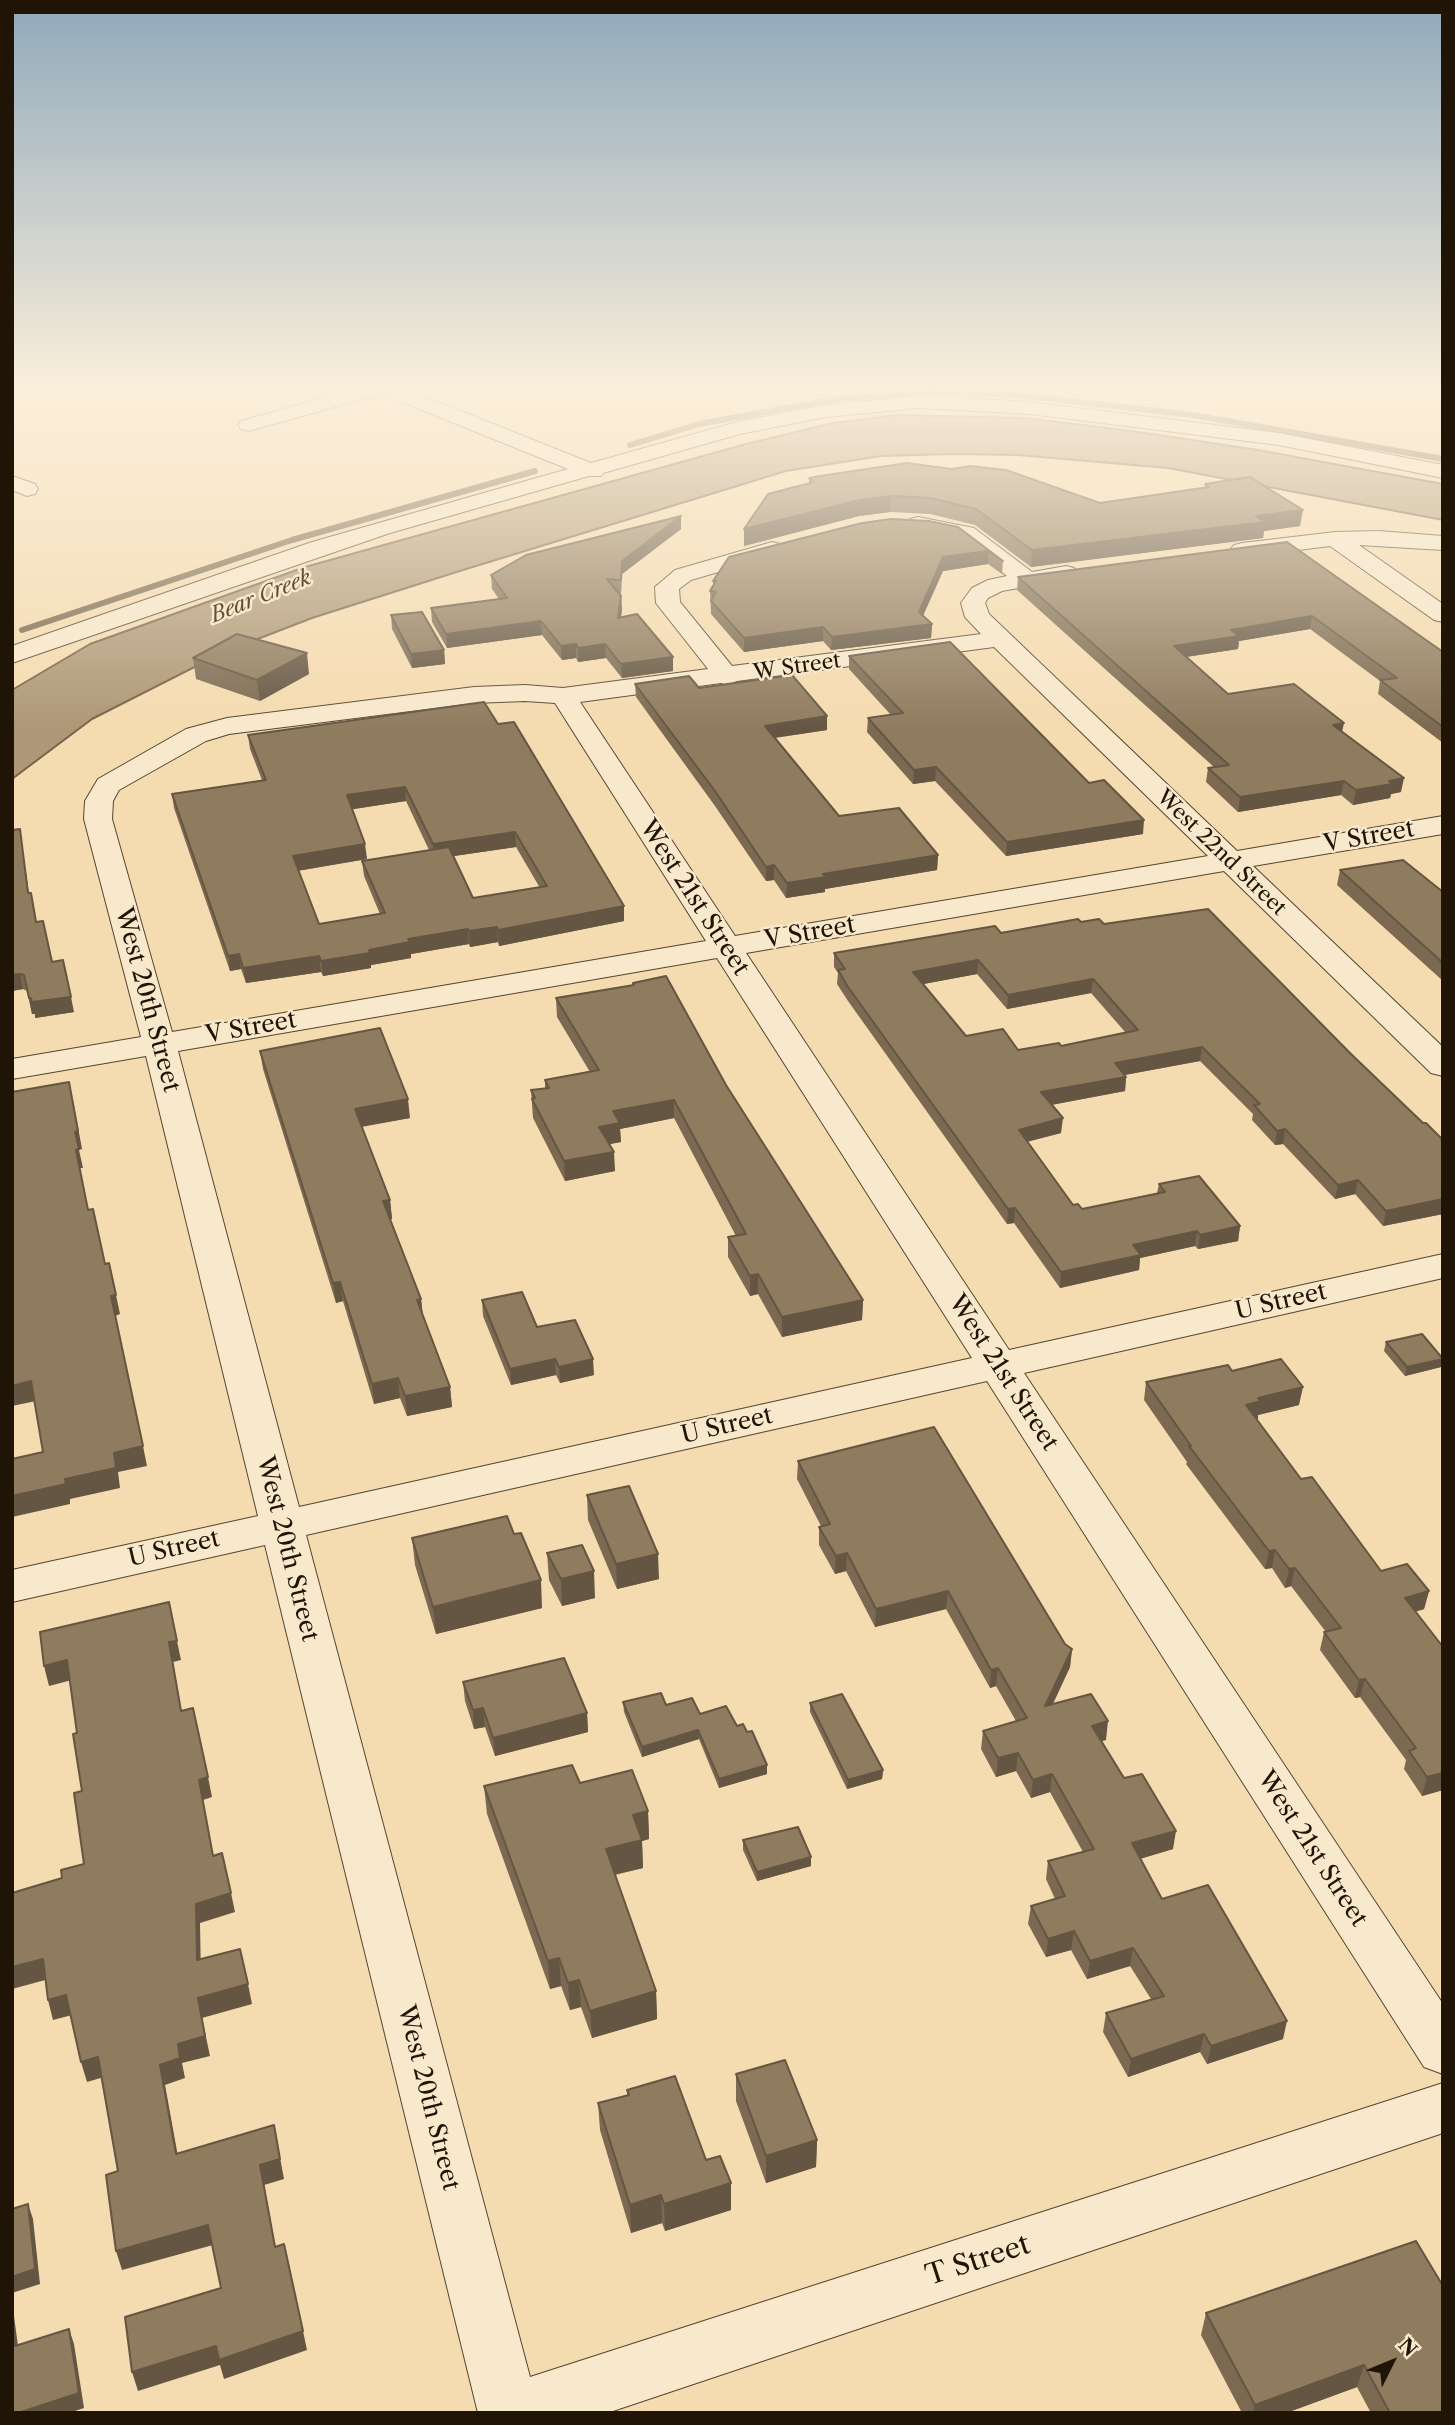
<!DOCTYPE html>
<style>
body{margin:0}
#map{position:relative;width:1455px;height:2425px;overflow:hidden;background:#f5dbb0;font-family:"Libre Caslon Text",serif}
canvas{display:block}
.frame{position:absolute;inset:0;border:14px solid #201406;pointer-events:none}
.north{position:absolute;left:1357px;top:2327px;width:70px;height:70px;-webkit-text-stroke:5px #f8e8cc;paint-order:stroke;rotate:47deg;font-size:19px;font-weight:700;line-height:28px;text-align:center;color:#201406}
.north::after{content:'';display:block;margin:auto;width:24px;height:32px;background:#201406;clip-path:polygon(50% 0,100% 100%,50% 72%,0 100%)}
</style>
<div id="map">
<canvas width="1455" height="2425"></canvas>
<div class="frame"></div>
<div class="north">N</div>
</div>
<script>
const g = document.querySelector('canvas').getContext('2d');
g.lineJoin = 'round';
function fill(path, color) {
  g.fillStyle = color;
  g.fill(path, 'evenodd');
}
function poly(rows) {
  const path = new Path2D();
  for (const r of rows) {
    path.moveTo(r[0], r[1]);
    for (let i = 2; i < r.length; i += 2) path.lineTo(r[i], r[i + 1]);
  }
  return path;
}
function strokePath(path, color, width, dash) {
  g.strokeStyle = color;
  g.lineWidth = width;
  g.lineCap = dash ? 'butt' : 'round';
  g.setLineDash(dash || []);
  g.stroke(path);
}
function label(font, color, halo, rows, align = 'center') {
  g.font = font + ' "Libre Caslon Text",serif';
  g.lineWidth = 5;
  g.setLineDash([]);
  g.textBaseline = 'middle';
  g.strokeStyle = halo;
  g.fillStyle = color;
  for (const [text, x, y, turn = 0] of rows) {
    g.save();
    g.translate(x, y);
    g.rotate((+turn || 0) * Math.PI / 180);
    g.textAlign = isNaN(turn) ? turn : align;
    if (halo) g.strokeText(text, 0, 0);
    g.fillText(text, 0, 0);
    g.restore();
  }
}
const water = poly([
 [897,415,1025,418,1132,431,1258,450,1443,484,1443,520,1168,468,1017,455,954,454,881,456,830,464,786,471,463,570,312,618,224,652,92,719,12,779,12,690,90,644,305,567,746,444,833,423,897,415]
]);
const stream = poly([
 [630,445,699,424,836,399,934,392,1018,395,1193,415,1443,459],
 [22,630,292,540,535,471]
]);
const minor = poly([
 [352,390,408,390,591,463,737,422,826,405,918,396,1030,402,1279,433,1443,465,1443,478,1279,445,1030,414,918,408,826,417,740,434,603,473,601,476,589,476,390,533,12,663,12,646,312,542,568,469,382,394,248,431,241,429,238,425,241,421,352,390],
 [12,476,35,484,38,489,35,494,27,496,12,490,12,476],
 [918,517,974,528,1032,572,1066,566,1074,568,1078,573,1074,578,1002,591,988,598,985,603,989,614,1237,851,1443,816,1443,834,1253,866,1443,1047,1443,1076,1431,1073,1224,871,746,953,1009,1350,1443,1254,1443,1278,1024,1373,1443,2004,1443,2074,1424,2067,987,1381,306,1535,530,2377,1443,2083,1443,2133,607,2413,478,2413,265,1545,12,1602,12,1570,258,1516,146,1056,12,1079,12,1059,141,1037,84,819,85,801,98,779,186,729,227,718,474,687,525,685,563,688,708,669,656,603,655,587,675,570,772,542,780,544,784,549,780,554,691,580,679,589,680,602,732,666,981,634,965,617,961,603,972,588,988,580,1007,576,959,538,910,529,907,524,910,519,918,517],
 [994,647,1208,856,735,936,580,702,721,683,727,685,737,681,994,647],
 [525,701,555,703,706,941,172,1032,112,819,113,801,119,790,206,741,229,734,474,703,525,701],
 [717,958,972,1358,299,1507,178,1051,717,958],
 [1379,531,1443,536,1443,550,1359,545,1443,604,1443,622,1434,620,1330,546,1242,557,1234,555,1230,550,1234,545,1242,543,1335,532,1379,531]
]);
const wall = poly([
 [809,478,1100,503,1205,487,1205,484,1300,526,1264,531,1263,538,1031,567,975,525,930,514,890,512,859,516,744,546,744,529,809,484],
 [681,516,681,529,622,574,621,594,619,594,622,609,621,617,673,657,673,671,622,678,606,658,578,662,576,658,562,660,542,635,447,648,432,622,431,608,499,599,492,589,491,575],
 [958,527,1003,561,1002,574,988,564,943,571,923,615,932,624,931,638,831,650,823,641,744,652,711,614,710,591,713,587,713,581],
 [1287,542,1443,652,1443,743,1378,694,1380,681,1310,629,1239,641,1238,649,1186,657,1228,694,1342,731,1401,792,1391,794,1390,798,1353,805,1341,795,1238,812,1206,782,1208,768,1214,767,1017,590,1018,577],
 [391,615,444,650,445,664,412,668,392,629],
 [849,656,1089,783,1143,834,1006,856,935,781,913,784,867,732,868,718,891,715,849,669],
 [193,658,309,674,260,701,196,679],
 [635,684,699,688,827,730,775,738,839,816,938,855,937,870,825,889,825,892,786,898,774,880,766,881,715,806,636,697],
 [498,724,624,921,499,946,498,942,470,947,469,944,411,954,411,958,371,965,371,968,323,976,321,972,246,983,241,969,230,971,174,808,172,794,262,780,250,749,248,735],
 [406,801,429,850,362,861,364,876,380,914,319,924,298,871,367,859,352,809],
 [516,847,540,888,473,898,453,856],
 [12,830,22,844,29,893,36,922,52,962,74,1012,35,1018,35,1014,32,1014,27,991,23,989,12,991],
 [1340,870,1443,892,1443,981,1337,885],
 [1081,922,1104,924,1351,1054,1423,1123,1443,1140,1443,1214,1383,1226,1355,1194,1335,1199,1283,1144,1275,1145,1252,1120,1253,1114,1200,1061,1125,1075,1126,1077,1125,1091,1051,1105,1061,1133,1027,1142,1073,1205,1082,1209,1157,1193,1159,1184,1240,1226,1238,1241,1198,1249,1195,1246,1140,1258,1139,1270,1060,1288,1014,1223,1007,1224,848,1001,837,984,838,973,834,967,834,953],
 [977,974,1007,1009,1091,993,1126,1033,1061,1046,1018,1050,966,1036,923,984],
 [633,983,726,1085,863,1300,862,1320,782,1337,758,1294,750,1296,728,1257,728,1237,736,1236,674,1118,620,1129,621,1142,609,1144,615,1171,565,1181,533,1118,531,1090,545,1088,545,1080,590,1072,557,1017,556,998,633,985],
 [260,1051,410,1118,362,1127,390,1200,392,1219,390,1220,421,1299,423,1316,450,1387,452,1407,407,1416,400,1398,374,1404,343,1301,336,1303,263,1069],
 [482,1300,594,1375,560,1383,556,1375,511,1385,483,1316],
 [1386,1342,1443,1357,1441,1367,1405,1376,1384,1351],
 [1232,1371,1299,1405,1258,1415,1258,1419,1256,1419,1301,1479,1381,1571,1429,1591,1424,1609,1415,1612,1443,1647,1443,1790,1422,1796,1404,1769,1406,1760,1360,1697,1355,1698,1320,1650,1324,1632,1326,1632,1291,1586,1285,1588,1272,1568,1265,1569,1186,1464,1187,1462,1144,1400,1146,1382],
 [798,1461,1072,1649,1070,1667,1053,1704,1106,1740,1101,1741,1124,1778,1173,1849,1140,1859,1162,1899,1283,2039,1207,2064,1200,2052,1128,2077,1103,2032,1106,2013,1151,1999,1130,1966,1087,1979,1071,1950,1046,1957,1028,1924,1031,1906,1055,1899,1046,1879,1048,1861,1083,1852,1050,1792,1031,1798,1016,1771,996,1777,981,1749,983,1731,1016,1721,996,1686,990,1688,946,1609,875,1627,846,1571,835,1574,819,1545,819,1527,821,1526,797,1479],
 [587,1495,659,1579,617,1589,588,1520],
 [514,1534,542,1608,436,1634,415,1565,412,1538],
 [547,1553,595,1598,562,1606,549,1580],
 [463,1682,587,1713,588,1732,495,1756,485,1727,474,1729,465,1701],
 [623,1702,666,1705,700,1714,737,1726,767,1774,719,1788,699,1739,642,1757,624,1712],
 [810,1703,883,1770,882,1779,847,1789,810,1712],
 [484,1786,648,1811,649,1839,642,1841,643,1868,615,1875,656,1991,657,2019,592,2038,581,2007,570,2010,561,1986,550,1989,487,1814],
 [743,1840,811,1857,811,1866,757,1881,743,1850],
 [736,2074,817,2140,816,2167,766,2183,736,2101],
 [627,2090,706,2160,731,2210,665,2231,662,2223,631,2233,600,2130,598,2103,627,2096],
 [1443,2286,1443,2413,1371,2413,1357,2387,1286,2413,1242,2413,1201,2335,1206,2313]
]);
const shadedWall = poly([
 [891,496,890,512,859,516,744,546,744,529,860,500],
 [1303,510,1300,526,1264,531,1263,538,1031,567,1032,550,1256,516],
 [681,516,681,529,622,574,621,594,622,561],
 [988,551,988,564,943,571,919,625,919,612,943,557],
 [621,596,622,609,619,631,618,618],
 [1312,616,1310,629,1239,641,1238,649,1172,659,1174,646,1231,630],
 [541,621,542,635,447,648,446,634],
 [932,624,931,638,831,650,832,637],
 [823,627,823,641,744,652,744,638],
 [576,644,576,658,562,660,561,646],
 [605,644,606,658,578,662,578,648],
 [444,650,445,664,412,668,411,654],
 [307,653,309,674,260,701,257,680],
 [673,657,673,671,622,678,621,664],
 [827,716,827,730,765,739,765,726],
 [1344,723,1341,737,1333,725],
 [936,767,935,781,913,784,914,770],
 [1404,778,1401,792,1391,794,1390,798,1353,805,1356,790,1389,781],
 [1344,781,1341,795,1238,812,1240,797],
 [405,787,406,801,348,810,347,795],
 [1144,820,1143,834,1006,856,1007,842],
 [515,832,516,847,434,859,433,844],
 [365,844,367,859,295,871,293,856],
 [938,855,937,870,825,889,825,892,786,898,787,883,823,874],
 [774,865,774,880,766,881,766,867],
 [624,906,624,921,499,946,498,930],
 [497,927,498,942,470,947,469,931],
 [468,929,469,944,411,954,411,958,371,965,371,968,323,976,321,961,369,950,408,939],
 [239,954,241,969,230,971,228,956],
 [319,956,321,972,246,983,243,968],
 [978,960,977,974,913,986,913,972],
 [20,974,23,989,12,991,12,975],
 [1093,979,1091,993,1007,1009,1008,995],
 [71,997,74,1012,35,1018,35,1014,32,1014,29,998],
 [1202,1047,1200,1061,1113,1077,1115,1063],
 [1126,1077,1125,1091,1040,1107,1041,1092],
 [408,1099,410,1118,357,1127,355,1109],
 [73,1100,82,1149,79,1150,83,1168,79,1168,76,1150],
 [674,1100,674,1118,620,1129,621,1142,600,1146,599,1127,613,1111],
 [1063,1118,1061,1133,1017,1144,1019,1130],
 [1285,1129,1283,1144,1275,1145,1277,1131],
 [614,1152,615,1171,565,1181,564,1161],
 [1358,1180,1355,1194,1335,1199,1338,1185],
 [1443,1199,1443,1214,1383,1226,1386,1211],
 [390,1200,392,1219,385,1221,383,1201],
 [1015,1208,1014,1223,1007,1224,1008,1209],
 [1240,1226,1238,1241,1198,1249,1200,1235],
 [1197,1231,1195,1246,1140,1258,1139,1270,1060,1288,1061,1272,1133,1245],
 [758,1274,758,1294,750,1296,750,1276],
 [340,1282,343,1301,336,1303,333,1283],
 [116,1295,120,1314,115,1316,111,1296],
 [421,1299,423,1318,417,1300],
 [863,1300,862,1320,782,1337,782,1317],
 [555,1359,556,1375,511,1385,510,1369],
 [593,1359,594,1375,560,1383,559,1367],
 [1443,1359,1441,1367,1405,1376,1407,1367],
 [398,1378,400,1398,374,1404,372,1384],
 [31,1381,36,1401,12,1406,12,1386],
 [450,1387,452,1407,407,1416,405,1396],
 [1303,1387,1299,1405,1258,1415,1258,1419,1242,1423,1246,1405,1258,1398],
 [143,1446,147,1466,118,1472,120,1488,70,1499,70,1504,12,1517,12,1496,65,1479,114,1453],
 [1275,1550,1272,1568,1265,1569,1269,1551],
 [847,1553,846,1571,835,1574,836,1556],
 [658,1554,659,1579,617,1589,616,1564],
 [1295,1568,1291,1586,1285,1588,1289,1569],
 [594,1571,595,1598,562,1606,561,1579],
 [541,1580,542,1608,436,1634,433,1607],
 [948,1591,946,1609,875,1627,876,1609],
 [1429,1591,1424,1609,1400,1616,1405,1598],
 [177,1641,181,1660,173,1662,185,1730,169,1642],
 [1072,1649,1070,1667,1043,1724,1045,1706],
 [67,1660,72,1680,49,1686,44,1666],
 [998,1668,996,1686,990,1688,991,1670],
 [1365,1679,1360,1697,1355,1698,1359,1680],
 [483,1708,485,1727,474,1729,473,1710],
 [587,1713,588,1732,495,1756,493,1738],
 [1108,1721,1106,1740,1089,1744,1092,1726],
 [698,1730,699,1739,642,1757,642,1747],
 [1018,1753,1016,1771,996,1777,998,1758],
 [767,1765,767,1774,719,1788,719,1779],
 [883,1770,882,1779,847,1789,848,1780],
 [1443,1773,1443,1790,1422,1796,1427,1777],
 [1052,1774,1050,1792,1031,1798,1033,1780],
 [208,1777,212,1797,203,1800,199,1780],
 [648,1811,649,1839,642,1841,643,1868,607,1876,606,1849,633,1815],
 [1176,1831,1173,1849,1129,1862,1132,1843],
 [811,1857,811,1866,757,1881,757,1872],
 [231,1893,235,1912,200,1923,201,1980,197,1960,196,1904],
 [1074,1931,1071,1950,1046,1957,1048,1939],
 [1133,1948,1130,1966,1087,1979,1090,1961],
 [559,1958,561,1986,550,1989,548,1961],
 [43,1959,49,1979,12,1989,12,1967],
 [579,1980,581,2007,570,2010,568,1983],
 [248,1984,252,2004,202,2018,210,2056,182,2063,185,2078,165,2085,181,2173,176,2154,160,2065,178,2044,198,1998],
 [656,1991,657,2019,592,2038,590,2011],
 [66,1995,72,2015,53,2020,48,2000],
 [1287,2021,1283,2039,1207,2064,1211,2046],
 [1204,2034,1200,2052,1128,2077,1131,2059],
 [98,2057,104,2077,87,2082,81,2062],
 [274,2125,284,2179,264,2185,279,2266,260,2165],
 [817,2140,816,2167,766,2183,766,2156],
 [731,2183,731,2210,665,2231,664,2204],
 [661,2195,662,2223,631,2233,630,2205],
 [28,2204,33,2219,40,2284,12,2293,12,2277],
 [208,2225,213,2245,122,2270,116,2251],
 [12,2301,20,2361,15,2346,12,2325],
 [69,2329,74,2344,84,2408,69,2413,18,2413],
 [303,2331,307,2350,224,2379,220,2365,138,2391,132,2372,216,2346],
 [1364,2365,1357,2387,1286,2413,1253,2413,1255,2405]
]);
const building = poly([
 [907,463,952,469,970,466,1006,470,1100,503,1209,487,1205,484,1250,477,1303,510,1256,516,1265,522,1032,550,976,509,930,498,891,496,860,500,744,529,768,494,814,482,809,478,820,476,907,463],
 [681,516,622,561,621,580,607,579,621,596,618,618,637,614,673,657,621,664,605,644,578,648,576,644,561,646,541,621,446,634,431,608,507,598,491,575,526,555,681,516],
 [891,519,929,521,958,527,1003,561,988,551,943,557,919,612,932,624,832,637,823,627,744,638,711,601,716,592,710,591,716,581,713,581,729,557,862,523,891,519],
 [1287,542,1443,652,1443,727,1380,680,1397,678,1312,616,1231,630,1239,636,1174,646,1228,694,1294,684,1344,723,1333,725,1404,778,1389,781,1393,784,1356,790,1344,781,1240,797,1208,768,1229,765,1018,577,1287,542],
 [422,612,444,650,411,654,391,615,422,612],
 [237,634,307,653,257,680,193,658,237,634],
 [950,642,1089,783,1104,780,1144,820,1007,842,936,767,914,770,868,718,903,713,849,656,950,642],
 [792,675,827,716,765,726,839,816,899,808,938,855,823,874,826,877,787,883,774,865,766,867,715,791,635,684,689,676,699,688,792,675],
 [484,702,498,724,514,722,624,906,498,930,497,927,469,931,468,929,408,939,410,942,369,950,370,953,321,961,319,956,243,968,239,954,228,956,172,794,266,780,248,735,484,702],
 [405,787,433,844,515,832,547,886,473,898,449,847,362,861,385,913,319,924,293,856,365,844,347,795,405,787],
 [20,829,28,893,31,893,36,922,43,921,52,962,63,960,71,997,32,1002,31,998,29,998,24,975,20,974,12,975,12,830,20,829],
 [1403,860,1443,892,1443,963,1340,870,1403,860],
 [1208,909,1351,1054,1423,1123,1426,1123,1443,1140,1443,1199,1386,1211,1358,1180,1338,1185,1285,1129,1277,1131,1254,1105,1260,1104,1202,1047,1115,1063,1126,1077,1041,1092,1063,1118,1019,1130,1073,1205,1078,1204,1082,1209,1165,1192,1159,1184,1199,1176,1240,1226,1200,1235,1197,1231,1133,1245,1141,1255,1061,1272,1015,1208,1008,1209,848,987,838,970,845,969,834,953,995,926,1001,933,1078,919,1081,922,1099,919,1104,924,1208,909],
 [978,960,1008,995,1093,979,1138,1030,1061,1046,1059,1043,1018,1050,1003,1029,966,1036,913,972,978,960],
 [666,976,726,1085,863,1300,782,1317,758,1274,750,1276,728,1237,746,1234,674,1100,613,1111,620,1123,599,1127,614,1152,564,1161,532,1099,535,1098,531,1090,549,1088,545,1080,599,1070,556,998,634,985,633,983,666,976],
 [380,1028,408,1099,355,1109,390,1200,383,1201,421,1299,417,1300,450,1387,405,1396,398,1378,372,1384,340,1282,333,1283,260,1051,380,1028],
 [69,1082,78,1131,75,1132,79,1149,76,1150,88,1210,93,1209,105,1264,109,1263,116,1295,111,1296,143,1446,114,1453,116,1468,65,1479,66,1484,12,1496,12,1459,43,1452,31,1381,12,1386,12,1092,69,1082],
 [522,1292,537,1327,575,1320,593,1359,559,1367,555,1359,510,1369,482,1300,522,1292],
 [1422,1334,1443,1359,1407,1367,1386,1342,1422,1334],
 [1281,1359,1303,1387,1258,1398,1261,1401,1246,1405,1301,1479,1312,1477,1381,1571,1407,1564,1429,1591,1405,1598,1443,1647,1443,1773,1427,1777,1409,1751,1416,1748,1365,1679,1359,1680,1324,1632,1341,1628,1295,1568,1289,1569,1275,1550,1269,1551,1189,1446,1191,1446,1146,1382,1228,1365,1232,1371,1281,1359],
 [934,1427,1065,1644,1072,1649,1045,1706,1091,1694,1108,1721,1092,1726,1124,1778,1142,1774,1176,1831,1132,1843,1162,1899,1208,1885,1287,2021,1211,2046,1204,2034,1131,2059,1106,2013,1164,1996,1133,1948,1090,1961,1074,1931,1048,1939,1031,1906,1065,1896,1048,1861,1094,1849,1052,1774,1033,1780,1018,1753,998,1758,983,1731,1027,1718,998,1668,991,1670,948,1591,876,1609,847,1553,836,1556,819,1527,830,1524,798,1461,934,1427],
 [629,1486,658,1554,616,1564,587,1495,629,1486],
 [507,1516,514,1534,521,1533,541,1580,433,1607,412,1538,507,1516],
 [582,1545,594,1571,561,1579,547,1553,582,1545],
 [169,1602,177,1641,169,1642,181,1711,193,1708,208,1777,199,1780,213,1856,222,1853,231,1893,196,1904,197,1960,240,1949,248,1984,198,1998,205,2036,178,2044,180,2058,160,2065,176,2154,274,2125,280,2159,260,2165,275,2247,284,2244,303,2331,219,2360,216,2346,132,2372,125,2317,221,2288,208,2225,116,2251,106,2175,118,2171,98,2057,81,2062,66,1995,48,2000,43,1959,12,1967,12,1893,62,1878,61,1870,84,1864,74,1793,82,1791,73,1734,77,1733,67,1660,44,1666,40,1632,169,1602],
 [564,1658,587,1713,493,1738,483,1708,473,1710,463,1682,564,1658],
 [661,1693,666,1705,692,1698,700,1714,726,1706,737,1726,743,1724,747,1732,752,1731,767,1765,719,1779,698,1730,642,1747,623,1702,661,1693],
 [842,1694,883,1770,848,1780,810,1703,842,1694],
 [572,1765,580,1783,632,1770,648,1811,633,1815,642,1840,606,1849,656,1991,590,2011,579,1980,568,1983,559,1958,548,1961,484,1786,572,1765],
 [798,1827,811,1857,757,1872,743,1840,798,1827],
 [785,2060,817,2140,766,2156,736,2074,785,2060],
 [675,2076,706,2160,720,2156,731,2183,664,2204,661,2195,630,2205,598,2103,629,2095,627,2090,675,2076],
 [28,2204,35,2269,12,2277,12,2209,28,2204],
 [1416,2241,1443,2286,1443,2413,1390,2413,1364,2365,1255,2405,1206,2313,1416,2241],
 [12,2325,15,2346,69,2329,79,2393,18,2413,12,2413,12,2325]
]);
const farWaternames = [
 ["Bear Creek",261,597,-22]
];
const farStreetnames = [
 ["W Street",797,667,-8],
 ["West 22nd Street",1221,853,44]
];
const streetNames = [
 ["V Street",1369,837,-10],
 ["West 21st Street",694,898,57],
 ["V Street",810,933,-10],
 ["West 20th Street",147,1000,75],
 ["V Street",251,1028,-10],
 ["U Street",1281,1302,-13],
 ["West 21st Street",1003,1373,57],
 ["U Street",727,1426,-13],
 ["U Street",174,1549,-13],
 ["West 20th Street",287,1549,76],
 ["West 21st Street",1312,1849,57],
 ["West 20th Street",428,2098,76]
];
const nearStreetnames = [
 ["T Street",978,2261,-18]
];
fill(water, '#ad9776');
strokePath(water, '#756349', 2);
strokePath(stream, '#756349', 6);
strokePath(minor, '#554630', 2);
fill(minor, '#f8e8cc');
fill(wall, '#7b6a51');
fill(shadedWall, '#645642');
fill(building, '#8f7b5e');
strokePath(building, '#645642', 2);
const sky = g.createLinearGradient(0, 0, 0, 730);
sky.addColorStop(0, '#90a8ba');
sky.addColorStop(0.53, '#faefdb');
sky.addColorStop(1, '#faefdb00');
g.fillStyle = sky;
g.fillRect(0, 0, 1455, 730);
label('italic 21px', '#5f4f38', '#f8e8cc', farWaternames);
label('21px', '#201406', '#f8e8cc', farStreetnames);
label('24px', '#201406', '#f8e8cc', streetNames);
label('28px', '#201406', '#f8e8cc', nearStreetnames);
</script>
